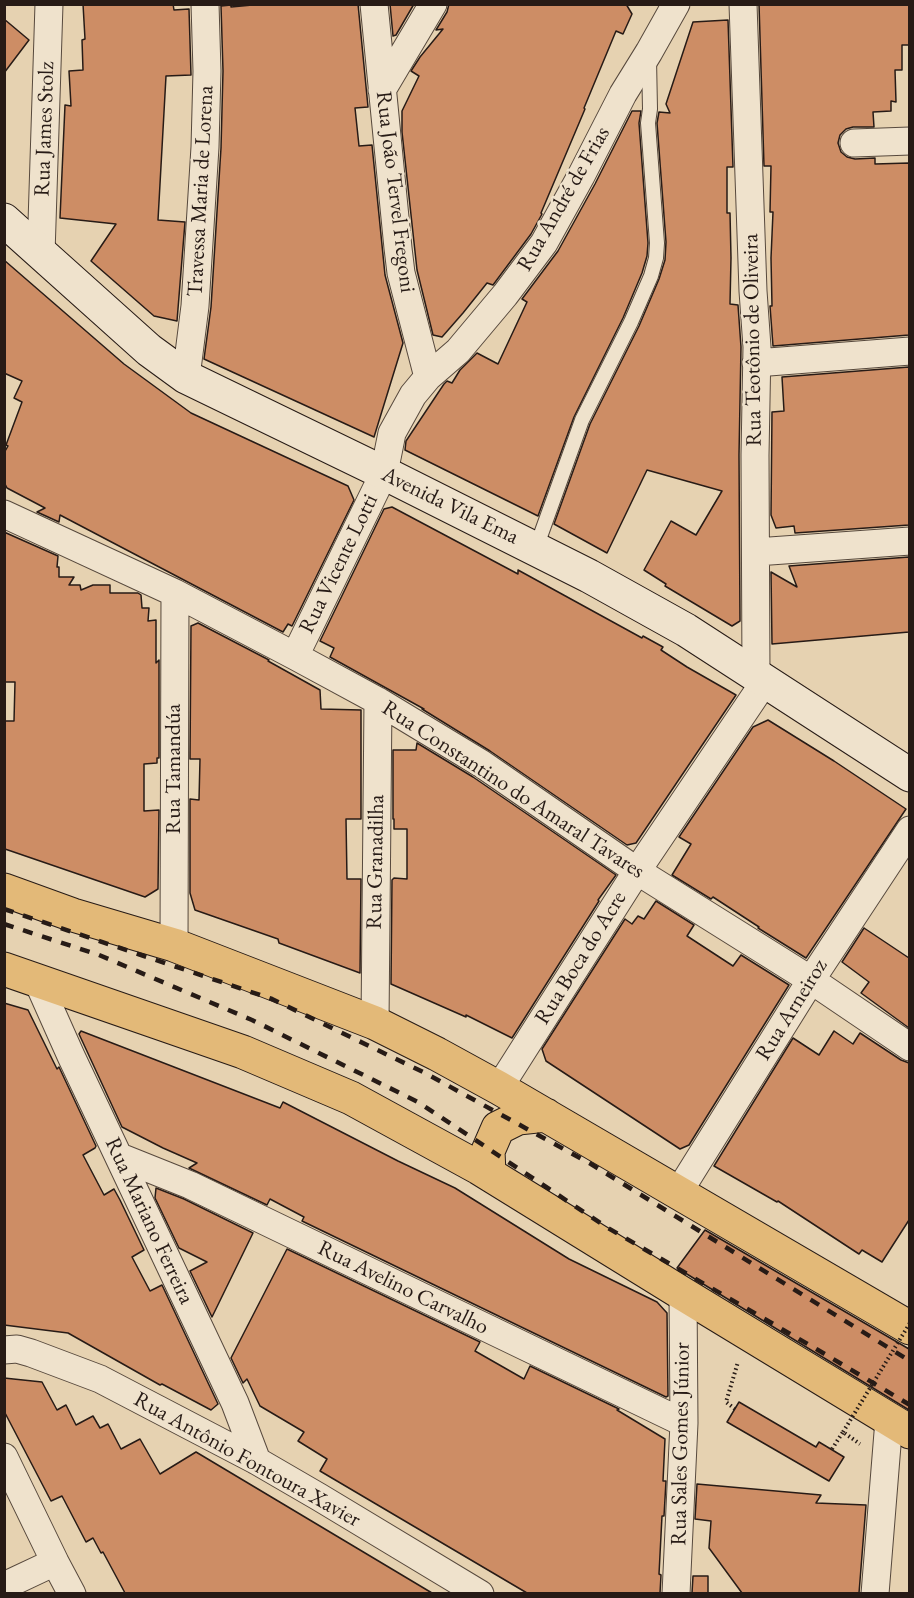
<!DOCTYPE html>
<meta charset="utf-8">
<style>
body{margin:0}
#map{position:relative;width:914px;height:1598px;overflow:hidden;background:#e6d2b1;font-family:"EB Garamond",serif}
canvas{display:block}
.frame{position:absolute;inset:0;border:6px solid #271b16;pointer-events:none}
</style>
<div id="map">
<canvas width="914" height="1598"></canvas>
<div class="frame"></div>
</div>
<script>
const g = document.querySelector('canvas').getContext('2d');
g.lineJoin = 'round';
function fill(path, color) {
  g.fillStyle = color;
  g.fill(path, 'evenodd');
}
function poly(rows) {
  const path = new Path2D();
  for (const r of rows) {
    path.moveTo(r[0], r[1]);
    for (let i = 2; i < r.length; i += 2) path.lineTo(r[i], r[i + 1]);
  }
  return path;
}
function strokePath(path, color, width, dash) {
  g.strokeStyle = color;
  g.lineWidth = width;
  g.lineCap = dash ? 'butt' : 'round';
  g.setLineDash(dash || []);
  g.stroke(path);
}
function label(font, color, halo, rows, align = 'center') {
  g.font = font + ' "EB Garamond",serif';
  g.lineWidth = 5;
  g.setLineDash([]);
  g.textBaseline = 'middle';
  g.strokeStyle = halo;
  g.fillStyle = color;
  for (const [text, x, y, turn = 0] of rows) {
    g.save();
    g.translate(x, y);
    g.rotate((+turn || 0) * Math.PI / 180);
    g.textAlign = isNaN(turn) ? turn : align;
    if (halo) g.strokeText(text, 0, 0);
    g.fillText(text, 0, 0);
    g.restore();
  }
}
const building = poly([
 [83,4,173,4,174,10,189,9,191,75,166,76,158,220,185,222,177,321,154,316,91,261,116,224,60,218,65,105,71,106,69,71,83,70,82,40,85,39,83,4],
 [263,4,358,4,368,107,355,108,359,146,372,145,385,275,403,343,374,437,204,359,211,307,221,148,223,71,221,6,231,5,231,7,263,4],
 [390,4,414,4,396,35,393,36,390,4],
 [449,4,626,4,632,14,623,34,616,31,584,108,585,109,541,213,542,214,531,234,493,285,487,283,463,313,442,337,433,335,417,270,402,132,402,111,419,76,411,71,420,57,443,29,436,30,447,12,449,4],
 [759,4,909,4,909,45,902,45,902,70,895,70,896,102,891,101,891,111,873,112,874,127,853,127,846,129,840,135,838,143,841,152,847,157,855,159,875,158,875,164,909,163,909,335,773,346,770,306,772,306,771,258,773,212,770,212,771,166,764,166,759,4],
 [4,19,29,40,4,73,4,19],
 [728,20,733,167,727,167,727,213,730,213,731,258,730,304,738,305,741,347,739,455,740,621,732,626,665,586,666,584,644,570,671,521,696,535,722,491,647,470,607,553,554,524,590,424,639,326,659,279,665,260,666,242,657,123,659,112,670,113,666,104,693,22,728,20],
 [632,111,641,111,639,123,648,243,647,256,642,273,623,318,574,417,538,516,405,450,406,441,444,384,447,381,452,383,460,370,477,353,498,364,527,302,522,299,558,251,595,184,632,111],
 [4,260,124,364,191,413,348,486,354,500,292,626,288,624,283,632,60,515,59,522,37,512,45,508,7,488,4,482,4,453,8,446,6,445,22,402,14,398,22,381,4,373,4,260],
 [909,367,909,525,795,533,794,526,776,528,771,515,772,412,784,411,782,377,909,367],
 [392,507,518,574,518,570,642,638,643,636,663,647,661,650,687,667,736,695,636,843,627,845,490,751,422,709,424,709,330,657,334,648,320,641,384,509,392,507],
 [4,532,58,556,57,567,59,567,59,577,74,577,69,585,80,585,81,590,93,585,110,585,110,593,138,593,141,595,142,608,149,608,148,621,156,620,156,663,159,660,159,758,157,758,157,763,144,764,144,811,159,810,158,889,145,897,5,849,4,721,14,721,15,682,4,682,4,532],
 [909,557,909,632,772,644,771,572,797,587,789,566,909,557],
 [198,623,269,660,268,661,320,690,321,709,361,710,361,819,346,819,347,879,361,879,360,973,279,943,278,939,195,910,190,893,190,799,199,800,200,759,190,759,191,626,198,623],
 [768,720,834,761,906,809,806,958,758,928,759,927,713,897,711,899,672,875,691,844,679,837,753,727,768,720],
 [417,743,473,777,616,875,598,900,599,901,512,1038,466,1015,466,1017,391,984,392,880,394,878,407,879,407,829,394,829,394,819,393,819,393,750,416,750,417,743],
 [656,901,694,925,687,936,733,966,741,955,789,985,689,1145,680,1149,546,1061,542,1049,625,919,632,924,638,916,644,919,656,901],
 [864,928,909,958,909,1028,861,993,869,982,842,962,864,928],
 [4,1003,28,1010,57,1069,59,1067,96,1146,95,1148,83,1155,104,1195,114,1189,120,1200,144,1250,132,1257,150,1291,162,1285,218,1404,211,1410,162,1384,160,1385,68,1333,4,1325,4,1003],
 [81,1031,280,1108,283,1102,398,1161,455,1188,569,1259,657,1302,667,1313,668,1396,666,1397,302,1221,304,1217,270,1199,267,1205,189,1168,197,1163,163,1148,122,1127,79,1034,81,1031],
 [834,1031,853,1044,860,1033,901,1060,909,1063,909,1220,882,1262,862,1250,859,1254,778,1201,777,1202,714,1166,793,1038,819,1055,834,1031],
 [156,1188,184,1199,253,1233,212,1317,190,1271,207,1262,179,1248,155,1198,156,1188],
 [705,1230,909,1349,909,1410,677,1268,705,1230],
 [287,1249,480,1342,475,1351,524,1379,530,1366,619,1409,617,1410,665,1439,663,1481,666,1481,664,1516,662,1516,659,1574,661,1575,660,1593,527,1593,320,1471,327,1459,298,1441,304,1432,260,1406,247,1379,243,1383,231,1358,287,1249],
 [4,1378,42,1382,57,1410,66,1405,76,1425,93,1416,100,1428,108,1424,121,1449,140,1439,160,1474,196,1452,432,1593,125,1593,103,1552,101,1553,93,1538,86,1542,62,1496,51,1501,4,1411,4,1378],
 [739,1402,816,1447,819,1442,844,1457,829,1481,727,1422,739,1402],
 [697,1484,821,1495,816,1503,866,1505,859,1593,742,1593,709,1548,711,1521,695,1519,697,1484],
 [693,1576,708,1576,708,1593,692,1593,693,1576]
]);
const path = poly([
 [735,1409,726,1402,738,1362],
 [832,1449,843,1432,860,1444]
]);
const lane = poly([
 [536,548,582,420,631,322,651,276,656,258,657,243,648,123,650,109,649,59]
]);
const street = poly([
 [374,4,398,248,401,273,428,377],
 [743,4,753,291,757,347,755,455,756,675],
 [382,90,433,4],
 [854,143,910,141],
 [41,254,49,4],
 [756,363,910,351],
 [186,377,195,306,205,147,207,71,205,4],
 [4,514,175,593,295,656,378,701,482,764,637,871,811,980,910,1047],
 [756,552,910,541],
 [295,656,384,473,392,433,413,395,428,377,458,351,505,295,544,243,581,176,623,94,649,52,676,4],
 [174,945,175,593],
 [38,982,71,1056,235,1403,257,1461],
 [375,1023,378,701],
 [499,1088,637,871,765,681],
 [120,1157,190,1185,684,1423],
 [678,1193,811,980,910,830],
 [4,1350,17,1349,31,1353,100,1379,257,1461,319,1497,480,1594],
 [4,1457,55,1562,72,1594],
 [4,1586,55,1562],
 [676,1594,684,1423,683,1294],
 [875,1594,889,1420]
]);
const secondary = poly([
 [4,220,149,350,186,377,384,473,589,576,686,630,910,775]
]);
const primary = poly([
 [4,890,73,915,174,945,375,1023,437,1054,499,1088,910,1328],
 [4,969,243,1052,351,1098,479,1168,683,1294,910,1432],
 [489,1174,488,1151,498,1128,518,1118,546,1115]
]);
const rail = poly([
 [4,909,272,999,425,1073,591,1164,910,1361],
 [4,924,99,955,252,1020,418,1102,608,1228,818,1350,910,1405]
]);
const pathBridge = poly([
 [843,1432,910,1323]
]);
const streetNames = [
 ["Rua James Stolz",45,129,-88],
 ["Travessa Maria de Lorena",201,191,-87],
 ["Rua João Tervel Fregoni",395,192,83],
 ["Rua André de Frias",564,199,-60],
 ["Rua Teotônio de Oliveira",753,340,-91],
 ["Avenida Vila Ema",450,506,26],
 ["Rua Vicente Lotti",339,564,-64],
 ["Rua Tamandúa",174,769,-90],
 ["Rua Constantino do Amaral Tavares",513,790,33],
 ["Rua Granadilha",376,862,-89],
 ["Rua Boca do Acre",581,958,-58],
 ["Rua Arneiroz",792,1010,-58],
 ["Rua Mariano Ferreira",149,1221,65],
 ["Rua Avelino Carvalho",403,1288,26],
 ["Rua Sales Gomes Júnior",681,1444,-89],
 ["Rua Antônio Fontoura Xavier",247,1460,29]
];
fill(building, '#cd8d65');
strokePath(building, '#271b16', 1.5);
strokePath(lane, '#57493d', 16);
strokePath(street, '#57493d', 29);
strokePath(secondary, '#271b16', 35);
strokePath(primary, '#271b16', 35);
strokePath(path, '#271b16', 4, [1.5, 3]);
strokePath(lane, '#efe2cc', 14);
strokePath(street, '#efe2cc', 27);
strokePath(secondary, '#efe2cc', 33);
strokePath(primary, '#e3b978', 33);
strokePath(rail, '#271b16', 4.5, [10, 10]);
strokePath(pathBridge, '#271b16', 4, [1.5, 3]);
label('22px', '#271b16', '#efe2cc', streetNames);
</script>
